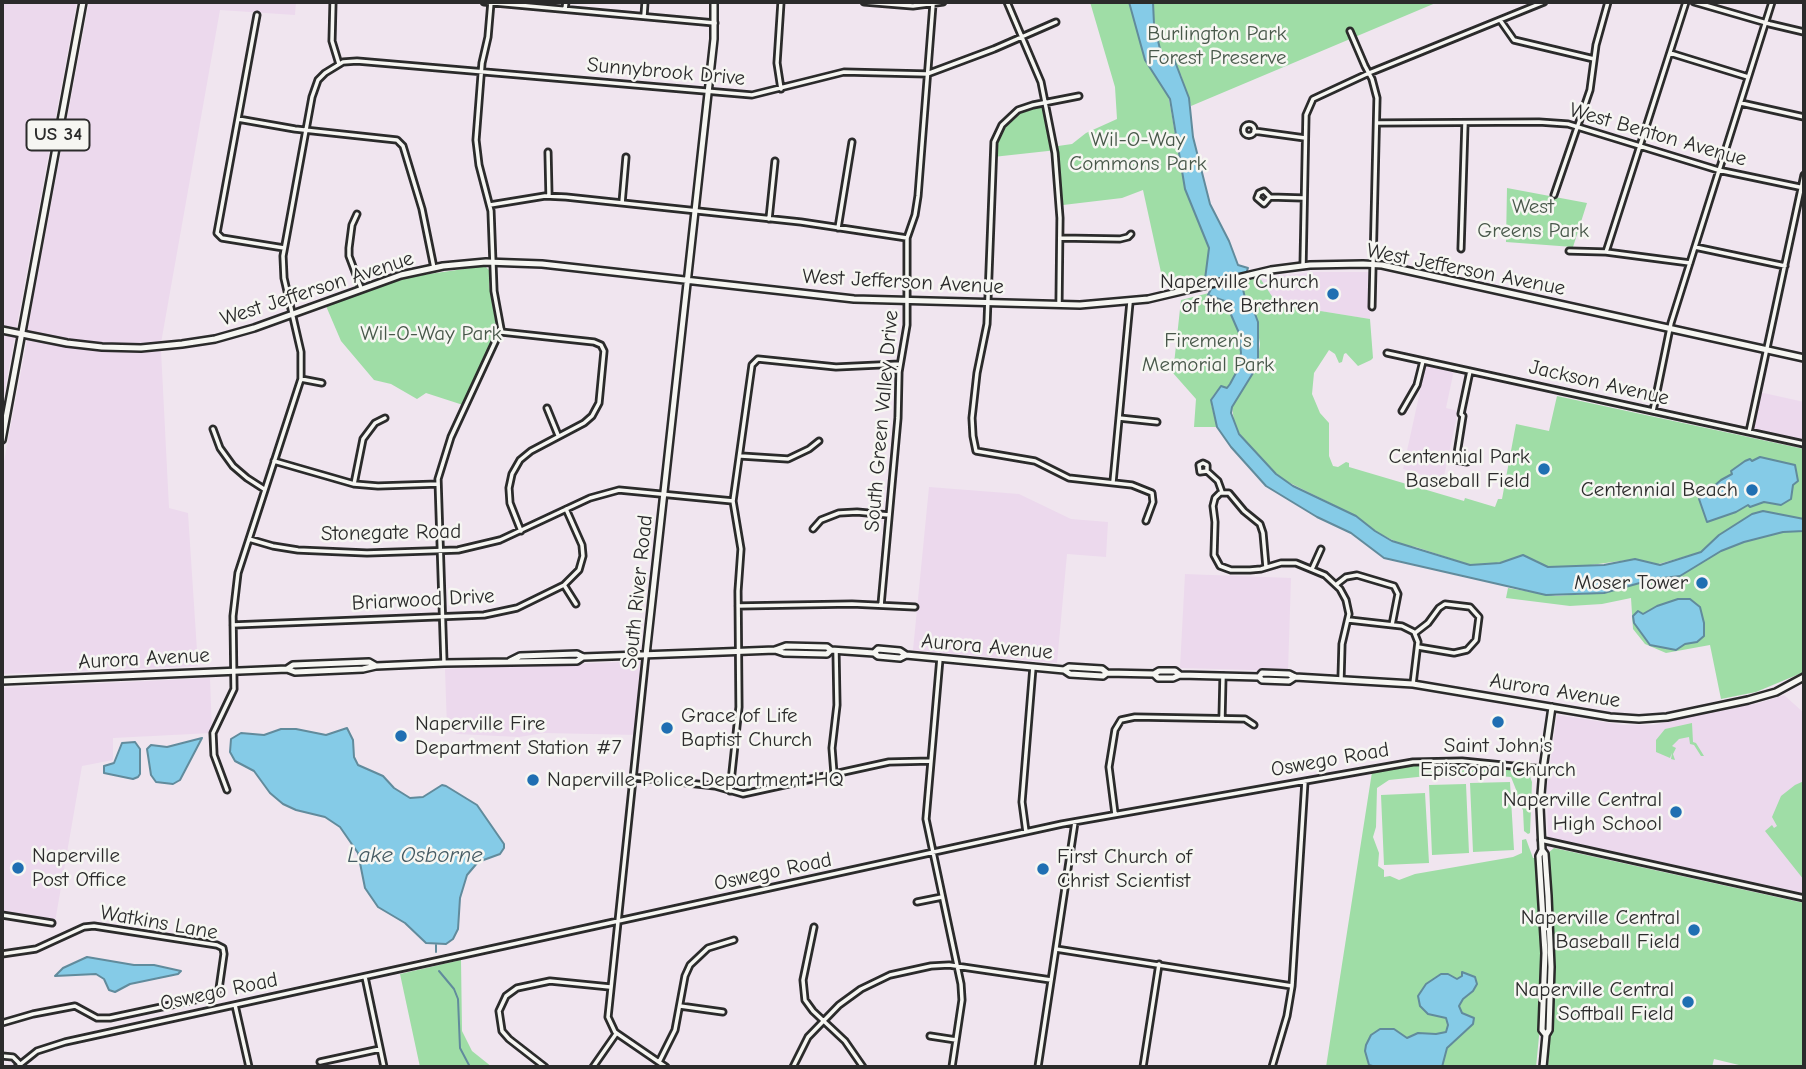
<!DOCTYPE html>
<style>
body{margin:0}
#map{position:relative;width:1806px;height:1069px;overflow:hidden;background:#f0e5ef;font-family:"Comic Neue",sans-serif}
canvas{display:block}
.frame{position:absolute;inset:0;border:4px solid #2b2b2b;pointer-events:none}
</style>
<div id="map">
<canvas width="1806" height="1069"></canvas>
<div class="frame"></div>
</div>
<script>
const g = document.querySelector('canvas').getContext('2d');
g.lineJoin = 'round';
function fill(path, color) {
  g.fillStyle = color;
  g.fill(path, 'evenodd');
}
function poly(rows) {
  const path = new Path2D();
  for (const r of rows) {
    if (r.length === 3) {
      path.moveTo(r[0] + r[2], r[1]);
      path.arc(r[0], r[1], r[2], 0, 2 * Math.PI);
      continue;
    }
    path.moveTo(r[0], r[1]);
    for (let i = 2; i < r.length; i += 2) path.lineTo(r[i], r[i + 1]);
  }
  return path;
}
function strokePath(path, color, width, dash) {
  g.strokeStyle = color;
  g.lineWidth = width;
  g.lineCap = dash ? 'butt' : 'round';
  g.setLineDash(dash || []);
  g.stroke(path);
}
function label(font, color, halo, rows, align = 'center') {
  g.font = font + ' "Comic Neue",sans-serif';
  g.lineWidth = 5;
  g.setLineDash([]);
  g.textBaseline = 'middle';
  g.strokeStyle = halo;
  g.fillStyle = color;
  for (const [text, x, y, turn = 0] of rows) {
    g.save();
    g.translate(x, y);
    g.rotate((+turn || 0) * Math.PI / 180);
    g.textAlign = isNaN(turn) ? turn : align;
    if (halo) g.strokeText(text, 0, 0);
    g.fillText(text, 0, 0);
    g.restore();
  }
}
const built = poly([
 [2,2,77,2,2,405],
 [89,2,296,2,295,15,220,10,161,343,98,343,62,339,27,332],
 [1316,272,1370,272,1370,319,1276,304,1260,278],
 [27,340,72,348,113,351,161,350,169,508,188,513,198,666,2,674,2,472],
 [1426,364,1454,370,1446,408,1458,411,1443,481,1403,469],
 [1759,392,1804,402,1804,449,1748,437],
 [929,487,1019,494,1071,519,1108,522,1106,557,1067,554,1057,663,913,650],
 [1185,574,1291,578,1288,671,1180,668],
 [646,661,638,735,544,733,519,737,457,734,447,728,445,669],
 [210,678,212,733,113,738,113,760,82,766,55,922,2,915,2,688],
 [1784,695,1804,713,1804,893,1548,837,1547,787,1557,715,1623,725,1653,725,1759,703]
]);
const green = poly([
 [1090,2,1129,2,1145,60,1168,94,1185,189,1209,248,1207,277,1164,286,1143,190,1122,198,1063,205,1057,150,993,157,994,144,1002,126,1017,113,1027,108,1044,104,1051,147,1072,144,1086,133,1117,119,1115,87],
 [1153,2,1438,2,1191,106,1181,75,1167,61,1160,49,1154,24],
 [1507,188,1587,203,1573,247,1506,242],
 [485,266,490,271,489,284,497,331,463,405,426,393,417,399,391,384,374,380,341,341,326,306,377,287,415,276],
 [1260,278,1277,304,1370,319,1373,358,1371,360,1358,366,1346,353,1344,354,1342,362,1339,363,1335,354,1329,350,1314,373,1312,394,1320,413,1329,423,1329,456,1333,466,1338,467,1346,462,1349,463,1349,467,1464,501,1465,498,1495,507,1498,499,1502,499,1516,424,1549,431,1557,396,1804,449,1804,519,1758,512,1719,535,1701,552,1655,565,1635,559,1576,567,1548,567,1538,564,1536,560,1470,565,1416,547,1402,545,1375,531,1356,516,1282,479,1267,467,1235,428,1232,407,1257,366,1260,344,1255,313,1245,298,1242,281],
 [1209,293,1216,299,1226,300,1230,303,1229,310,1239,333,1241,353,1237,371,1230,384,1227,388,1221,386,1212,397,1211,404,1217,427,1194,427,1196,399,1173,373,1181,300],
 [1804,531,1804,672,1756,692,1721,699,1710,645,1666,653,1645,644,1633,629,1631,598,1602,604,1570,606,1506,598,1508,588,1555,596,1604,593,1654,579,1680,576,1721,551,1744,542,1783,532],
 [1692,723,1693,742,1696,743,1704,756,1701,756,1694,745,1690,744,1689,737,1679,739,1672,746,1676,748,1673,754,1675,760,1671,759,1672,753,1670,758,1656,752,1656,740,1665,729],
 [1446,763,1528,771,1532,782,1530,833,1528,834,1524,831,1523,810,1516,800,1517,792,1511,777,1438,771,1427,776,1389,780,1377,788,1376,827,1373,837,1379,853,1378,866,1384,870,1384,877,1390,876,1399,880,1415,874,1513,857,1522,853,1522,840,1526,839,1533,858,1536,858,1541,911,1542,1006,1536,1067,1326,1067,1372,772,1409,765],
 [1804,781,1804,880,1765,831,1772,825,1774,828,1777,826,1772,817,1781,796,1795,785],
 [1510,782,1514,850,1473,852,1470,783],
 [1466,784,1469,853,1432,855,1429,785],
 [1425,793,1429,863,1384,865,1381,795],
 [1554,848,1804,903,1804,1067,1738,1067,1739,1065,1714,1059,1712,1067,1548,1067,1555,974,1552,906,1548,853],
 [461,960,462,1031,472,1051,492,1067,420,1067,400,974]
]);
const water = poly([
 [1129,2,1153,2,1154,24,1160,49,1167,61,1170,58,1174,59,1189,98,1193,137,1210,204,1229,241,1238,265,1248,268,1242,285,1245,298,1252,306,1258,322,1258,360,1253,373,1232,407,1231,413,1239,434,1276,474,1293,486,1356,516,1375,531,1392,541,1470,565,1500,563,1523,555,1548,567,1604,565,1635,559,1660,565,1701,552,1719,535,1752,514,1763,511,1804,519,1804,531,1783,532,1744,542,1721,551,1680,576,1654,579,1604,593,1546,595,1384,558,1351,533,1317,517,1266,486,1231,447,1217,427,1211,400,1221,386,1227,388,1230,384,1237,371,1241,353,1239,333,1229,310,1230,303,1208,295,1212,287,1205,279,1209,248,1185,189,1170,99,1145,60,1129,2],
 [1760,457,1795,465,1798,481,1793,485,1791,499,1781,505,1764,502,1750,507,1748,505,1736,512,1707,522,1699,499,1721,480,1732,474,1731,471,1745,461,1750,459,1752,461,1760,457],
 [1678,599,1690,599,1700,607,1704,623,1704,636,1697,642,1685,644,1676,650,1650,645,1634,623,1633,616,1638,611,1643,614,1657,606,1678,599],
 [347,728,353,740,354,757,358,765,383,776,394,788,410,798,423,797,442,785,446,786,477,805,504,844,504,848,500,854,478,862,467,875,460,898,458,929,453,939,446,944,426,943,405,923,378,907,365,888,358,853,340,827,325,817,296,810,283,804,270,793,254,771,235,761,230,752,231,739,241,733,264,735,281,729,296,729,326,735,347,728],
 [202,738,180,780,173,784,156,782,151,775,147,749,151,745,167,747,202,738],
 [135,742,140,749,140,774,138,777,133,779,104,773,104,766,114,763,122,743,135,742],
 [87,957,134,965,154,965,181,971,178,974,130,984,115,992,109,990,104,979,96,974,55,976,63,968,87,957],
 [1462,972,1475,977,1477,984,1473,991,1463,999,1459,1006,1462,1013,1474,1018,1473,1024,1447,1048,1442,1067,1376,1067,1369,1065,1365,1051,1366,1045,1371,1035,1380,1029,1394,1029,1407,1038,1418,1033,1436,1034,1446,1032,1448,1025,1446,1018,1428,1014,1420,1006,1418,996,1426,984,1441,974,1448,974,1457,979,1462,976,1462,972]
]);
const stream = poly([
 [436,952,436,945],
 [439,971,454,989,458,999,460,1048,470,1067]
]);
const street = poly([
 [333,2,332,41,339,64],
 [484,2,715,23],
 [864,2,913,6,943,2],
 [1007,2,1041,82,1055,153,1060,218,1059,304],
 [1694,2,1770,24,1804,32],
 [565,9,566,2],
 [257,15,217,233,222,238,284,248],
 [644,16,645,2],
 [1500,20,1514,40,1594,59],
 [1350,31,1365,66,1372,79,1377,98,1372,307],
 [1670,53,1748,77],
 [781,89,777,63,781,2],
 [1079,96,1033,105,1018,110,1002,125,994,142,987,324,977,373,972,418,973,436,976,451,1035,461,1069,478,1132,485,1152,493,1153,502,1146,521],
 [1741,103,1804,117],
 [238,119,295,129,397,140,403,146,422,209,434,268],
 [1377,123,1539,122,1568,124,1718,170,1804,188],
 [1249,130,5.5],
 [1254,131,1305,138],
 [548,152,549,196],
 [1554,195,1590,90,1596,45,1608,2],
 [1270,197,1264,204,1257,198,1259,193,1264,191,1270,197,1303,198],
 [622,203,626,157],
 [490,205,545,196,566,197,801,222,907,238],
 [357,214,352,225,349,248,349,256,361,288],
 [769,219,775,161],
 [838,228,852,142],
 [1060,238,1120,239,1128,237,1131,234],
 [1695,247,1785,266],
 [1461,249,1465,123],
 [1569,251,1606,252,1690,263],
 [1606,252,1686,2],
 [1303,266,1306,115,1313,99,1369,73,1544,2],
 [501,332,594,342,601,345,604,351,599,403,592,416,584,423,531,451,520,460,512,474,509,488,510,503,521,531],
 [1387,353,1804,444],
 [301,379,322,383],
 [547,408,558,435],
 [1402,411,1417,385,1423,361],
 [1653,411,1671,323,1772,2],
 [1119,418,1157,422],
 [213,429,220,448,233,466,247,478,264,489],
 [1749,432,1804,175],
 [741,456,788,459,809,449,819,441],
 [274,461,354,484,378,486,438,484],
 [1467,462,1456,460,1463,416,1461,414,1470,371],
 [1207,471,1200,472,1199,465,1203,463,1207,465,1207,471,1218,481,1222,492],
 [1113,482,1130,302],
 [354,484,363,439,375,423,385,418],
 [813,529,821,520,839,513,857,512,889,515],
 [249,539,273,546,298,550,367,553,458,550,500,540,590,498,619,490,733,501],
 [1266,567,1263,533,1260,524,1244,511,1229,493,1220,493,1215,498,1213,506,1215,522,1214,555,1220,566,1231,570,1250,570,1261,569,1281,563,1296,563,1325,575,1340,589,1346,600,1349,614,1342,644,1341,679],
 [1312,569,1321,549],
 [1337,584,1346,577,1357,575,1394,586,1398,594,1392,625],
 [564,585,576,604],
 [881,605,898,418,899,372,907,325,907,238,915,215,918,196,933,4],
 [738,606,852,604,915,607],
 [1349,620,1402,626,1414,632,1418,642,1413,684],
 [233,625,484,615,517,608,564,585,579,570,583,556,582,545,566,509],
 [1415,633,1428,623,1439,608,1445,604,1470,607,1479,617,1476,640,1467,650,1454,653,1418,647],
 [646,655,608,1017,615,1032,666,1067],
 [940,658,926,819,961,984,962,1000,952,1067],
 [444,663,438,479,451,437,501,329,494,291,491,211,479,165,476,140,482,63,488,37,491,2],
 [1222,718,1223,676],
 [834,774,832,748,837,705,836,651],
 [633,777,715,786,743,794,889,762,931,761],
 [227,790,214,755,213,733,234,689,233,616,238,573,301,379,301,352,284,278,283,256,312,97,318,80,325,73,343,62,357,61,752,95,844,72,927,74,994,49,1056,22],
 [730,791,739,707,738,591,741,549,733,501,752,365,758,359,836,367,900,364],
 [1115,814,1109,767,1115,730,1121,720,1135,717,1245,719,1254,725],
 [1026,832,1022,802,1033,667],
 [1541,840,1804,898],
 [917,902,942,897],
 [2,915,52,923],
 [814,927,803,980,805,1000,813,1011,845,1041,863,1067],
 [1056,949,1292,986],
 [2,954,36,949,84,927,94,926,217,945,223,948,224,954,219,989,213,996,110,1018,97,1018,75,1006,33,1014,2,1023],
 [365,977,384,1067],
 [235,1005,249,1067],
 [680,1006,723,1012],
 [930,1036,956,1040],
 [2,1056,13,1057,20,1064],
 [320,1062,380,1049],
 [659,1062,675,1030,685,976,690,965,708,948,734,940],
 [17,1067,37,1051,65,1042,1062,824,1413,762,1462,761,1543,769],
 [545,1067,509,1039,502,1031,499,1011,506,996,517,988,550,981,610,987],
 [593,1067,616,1034],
 [793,1067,808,1037,839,1005,861,989,890,975,931,966,949,965,1051,980],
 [1038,1067,1075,822],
 [1143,1067,1159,964],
 [1272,1067,1287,1016,1292,986,1305,781]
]);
const secondary = poly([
 [2,330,67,343,102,347,141,348,182,344,215,339,254,328,401,275,443,266,486,262,542,264,854,299,1080,305,1148,299,1271,270,1310,265,1363,264,1382,265,1804,358],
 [775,650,784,653,827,654,831,650],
 [874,653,878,649,900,651,906,655,1064,670,1070,674,1103,676,1107,673,1154,674,1158,678,1173,678,1180,675],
 [646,655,714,39,714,2],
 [510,661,520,656,577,654,583,657,697,653,775,650,786,646,827,647,831,650,874,653,878,656,900,658,906,655],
 [287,669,293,665,369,662,376,666],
 [1064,670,1069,667,1102,669,1107,673],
 [1154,674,1159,671,1175,671,1180,675,1259,677,1262,680,1289,681,1295,677],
 [1259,677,1262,673,1289,674,1295,677,1413,684,1610,717,1639,719,1667,717,1748,700,1776,692,1804,677],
 [2,681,287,669,295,672,363,669,376,666,444,663,577,661,583,657],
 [1542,850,1539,856,1545,953,1542,1030,1546,1035],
 [1543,1067,1546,1035,1549,1030,1551,967,1548,896,1545,854,1542,850,1540,807,1543,769,1552,707]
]);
const primary = poly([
 [2,440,83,2]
]);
const markers = [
 [1333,294,7,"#1f6fb2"],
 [1544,469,7,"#1f6fb2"],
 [1752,490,7,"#1f6fb2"],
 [1702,583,7,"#1f6fb2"],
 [1498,722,7,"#1f6fb2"],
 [667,728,7,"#1f6fb2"],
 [401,736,7,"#1f6fb2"],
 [533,780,7,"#1f6fb2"],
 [1676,812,7,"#1f6fb2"],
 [18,868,7,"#1f6fb2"],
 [1043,869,7,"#1f6fb2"],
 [1694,930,7,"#1f6fb2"],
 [1688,1002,7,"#1f6fb2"]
];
const shields = [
 [58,135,63]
];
const shieldNames = [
 ["US 34",58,135]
];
const parkNames = [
 ["Burlington Park",1217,34],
 ["Forest Preserve",1217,58],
 ["Wil-O-Way",1138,140],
 ["Commons Park",1138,164],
 ["West",1533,207],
 ["Greens Park",1533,231],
 ["Wil-O-Way Park",431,334],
 ["Firemen's",1208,341],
 ["Memorial Park",1208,365]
];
const streetNames = [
 ["Sunnybrook Drive",666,72,5],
 ["West Benton Avenue",1658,135,16],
 ["West Jefferson Avenue",1466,270,11],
 ["West Jefferson Avenue",903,282,3],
 ["West Jefferson Avenue",317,289,-18],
 ["Jackson Avenue",1599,383,13],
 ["South Green Valley Drive",882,421,-85],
 ["Stonegate Road",391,533,-1],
 ["South River Road",638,592,-84],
 ["Briarwood Drive",423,600,-3],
 ["Aurora Avenue",987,647,5],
 ["Aurora Avenue",144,659,-3],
 ["Aurora Avenue",1555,691,9],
 ["Oswego Road",1330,760,-10],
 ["Oswego Road",773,872,-12],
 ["Watkins Lane",159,923,10],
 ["Oswego Road",219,992,-12]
];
const poiNames = [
 ["Naperville Church",1319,282],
 ["of the Brethren",1319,306],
 ["Centennial Park",1530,457],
 ["Baseball Field",1530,481],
 ["Centennial Beach",1738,490],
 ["Moser Tower",1688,583],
 ["Grace of Life",681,716,"left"],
 ["Baptist Church",681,740,"left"],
 ["Naperville Fire",415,724,"left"],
 ["Department Station #7",415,748,"left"],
 ["Saint John's",1498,746,"center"],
 ["Episcopal Church",1498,770,"center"],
 ["Naperville Police Department HQ",547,780,"left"],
 ["Naperville Central",1662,800],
 ["High School",1662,824],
 ["Naperville",32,856,"left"],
 ["Post Office",32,880,"left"],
 ["First Church of",1057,857,"left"],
 ["Christ Scientist",1057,881,"left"],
 ["Naperville Central",1680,918],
 ["Baseball Field",1680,942],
 ["Naperville Central",1674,990],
 ["Softball Field",1674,1014]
];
const waterNames = [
 ["Lake Osborne",415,855]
];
fill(built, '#ecd9ed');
fill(green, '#9fdda6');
fill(water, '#85cbe7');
strokePath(water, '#618b9c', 2);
strokePath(stream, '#618b9c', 2);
strokePath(street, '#2b2b2b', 9);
strokePath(secondary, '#2b2b2b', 10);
strokePath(primary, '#2b2b2b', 10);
strokePath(street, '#f6f6f2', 3.5);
strokePath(secondary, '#f6f6f2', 5);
strokePath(primary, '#f6f6f2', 5);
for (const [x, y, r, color] of markers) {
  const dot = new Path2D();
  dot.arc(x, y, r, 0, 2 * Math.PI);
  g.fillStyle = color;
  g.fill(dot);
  strokePath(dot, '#f6f6f2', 2.5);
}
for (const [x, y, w] of shields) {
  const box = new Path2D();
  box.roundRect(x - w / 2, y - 15.5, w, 31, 5);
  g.fillStyle = '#f6f6f2';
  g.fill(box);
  strokePath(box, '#2b2b2b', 2);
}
label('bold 19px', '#2b2b2b', null, shieldNames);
label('21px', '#48584a', '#f6f6f2', parkNames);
label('21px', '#2b2b2b', '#f6f6f2', streetNames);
label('21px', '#2b2b2b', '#f6f6f2', poiNames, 'right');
label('italic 23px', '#465b63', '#f6f6f2', waterNames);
</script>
